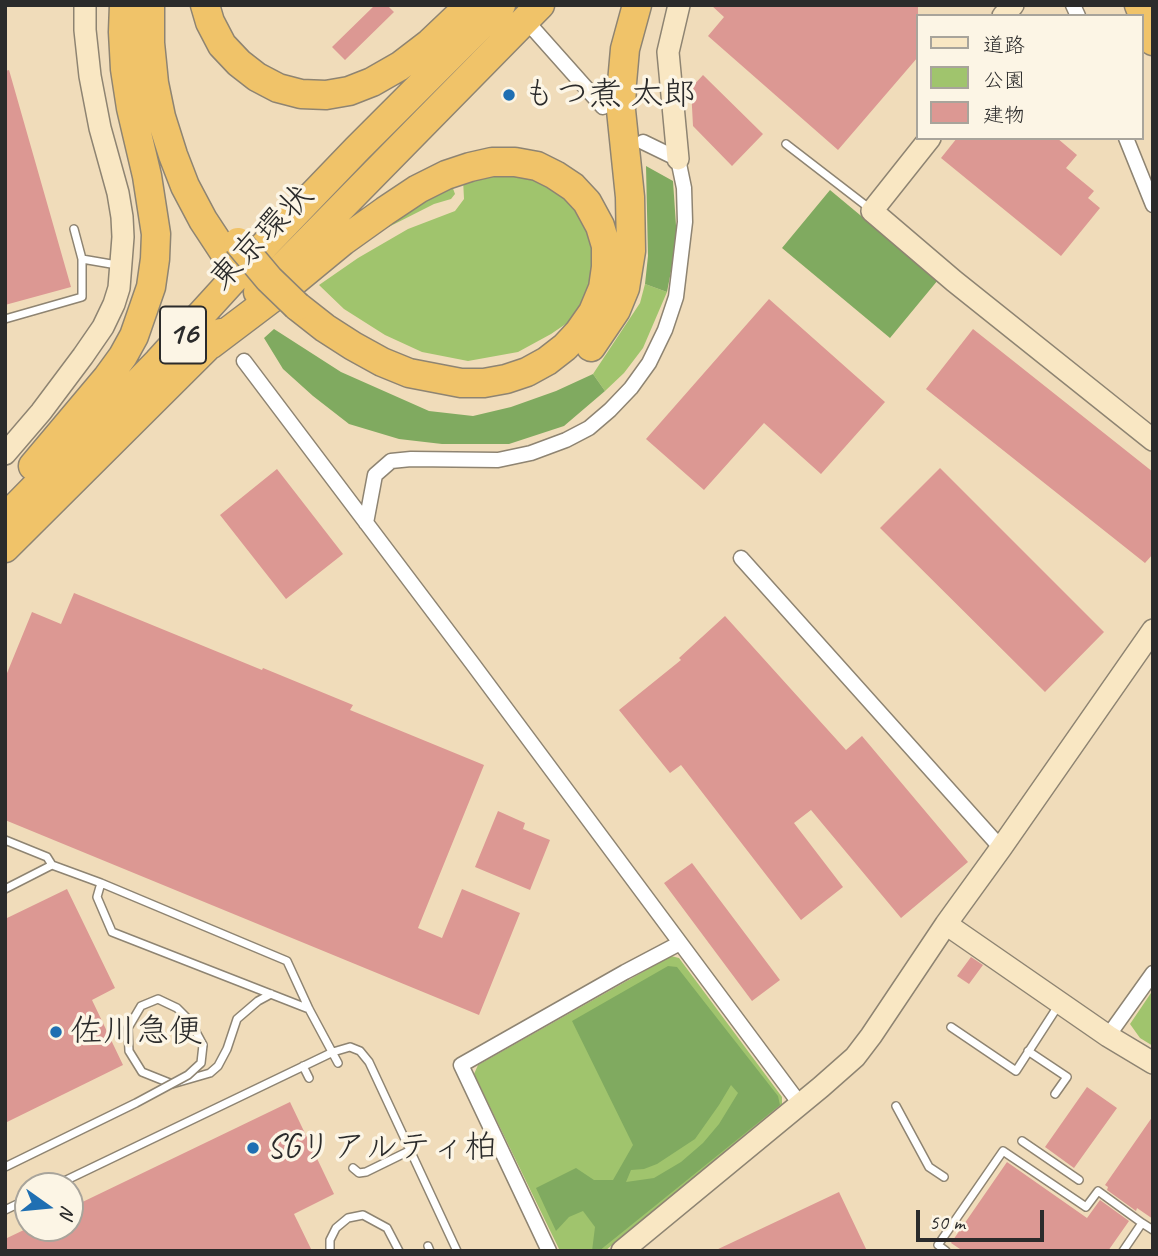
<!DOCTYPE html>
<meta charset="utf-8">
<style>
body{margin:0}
#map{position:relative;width:1158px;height:1256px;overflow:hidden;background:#f0dcba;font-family:Caveat,"Klee One",sans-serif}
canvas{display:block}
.frame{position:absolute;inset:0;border:7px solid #2b2b2b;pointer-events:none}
.legend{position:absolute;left:916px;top:14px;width:228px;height:126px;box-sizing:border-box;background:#fcf5e5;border:2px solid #a8a49b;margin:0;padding:9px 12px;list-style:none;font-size:21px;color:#2b2b2b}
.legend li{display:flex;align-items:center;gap:14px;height:35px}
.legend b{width:35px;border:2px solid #a8a49b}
.north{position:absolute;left:14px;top:1172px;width:70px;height:70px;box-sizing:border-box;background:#fcf5e5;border:2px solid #a8a49b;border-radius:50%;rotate:105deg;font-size:19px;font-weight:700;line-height:28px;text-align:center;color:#2b2b2b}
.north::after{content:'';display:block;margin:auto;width:24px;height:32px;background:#1f6fb2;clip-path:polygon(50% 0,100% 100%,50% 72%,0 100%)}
.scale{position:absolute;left:916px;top:1210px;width:128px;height:32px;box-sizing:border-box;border:4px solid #2b2b2b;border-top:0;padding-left:9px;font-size:21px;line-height:24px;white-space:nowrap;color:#2b2b2b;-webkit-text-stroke:5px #fcf5e5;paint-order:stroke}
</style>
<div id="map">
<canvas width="1158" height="1256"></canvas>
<div class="frame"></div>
<ul class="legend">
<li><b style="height:9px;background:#f9e7c3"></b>道路</li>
<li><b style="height:19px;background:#a0c46d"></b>公園</li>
<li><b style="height:19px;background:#dc9893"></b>建物</li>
</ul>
<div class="north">N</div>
<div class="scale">50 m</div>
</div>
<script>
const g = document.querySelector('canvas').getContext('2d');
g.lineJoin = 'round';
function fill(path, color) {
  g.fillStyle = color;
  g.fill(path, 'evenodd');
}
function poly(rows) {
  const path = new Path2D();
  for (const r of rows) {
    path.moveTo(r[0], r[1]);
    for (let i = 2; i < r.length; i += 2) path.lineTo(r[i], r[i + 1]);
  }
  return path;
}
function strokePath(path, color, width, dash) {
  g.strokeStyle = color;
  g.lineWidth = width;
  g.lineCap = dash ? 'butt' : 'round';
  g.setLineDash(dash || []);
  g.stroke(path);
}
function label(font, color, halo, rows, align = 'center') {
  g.font = font + ' Caveat,"Klee One",sans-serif';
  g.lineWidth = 7;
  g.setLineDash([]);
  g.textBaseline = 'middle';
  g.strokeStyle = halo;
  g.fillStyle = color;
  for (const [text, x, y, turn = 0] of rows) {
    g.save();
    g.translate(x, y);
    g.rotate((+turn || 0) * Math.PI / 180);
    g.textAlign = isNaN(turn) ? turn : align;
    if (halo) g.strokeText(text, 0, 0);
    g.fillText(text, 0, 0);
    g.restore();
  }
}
const green = poly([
 [496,171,557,183,583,213,597,243,595,282,576,317,551,334,518,352,468,361,422,352,385,335,344,309,319,285,358,258,408,229,455,211,464,199,463,179],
 [451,183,455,194,451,199,434,204,353,245],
 [645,284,667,292,643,348,624,373,605,391,593,374,640,303],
 [671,956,679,958,782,1097,782,1104,605,1251,560,1251,474,1074,478,1065],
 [1153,990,1153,1046,1140,1038,1130,1024]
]);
const forest = poly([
 [646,166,673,181,677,240,667,292,645,284,648,256],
 [830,190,938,280,890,338,782,248],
 [274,329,341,372,429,411,473,416,511,407,556,391,593,374,605,391,564,426,509,444,442,444,399,439,349,424,313,396,283,369,264,338],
 [668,966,677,967,778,1096,780,1105,599,1251,592,1251,595,1227,583,1211,569,1217,556,1231,536,1188,576,1168,594,1180,613,1180,633,1145,572,1021],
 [731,1085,738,1093,719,1124,703,1143,681,1162,654,1178,626,1182,631,1170,644,1169,657,1164,695,1139,719,1105]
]);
const building = poly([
 [375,5,387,5,394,12,345,60,332,47],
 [711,5,918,5,918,57,838,150,708,36,724,17],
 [9,70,71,287,5,305,5,71],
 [703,75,763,134,732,166,693,126,691,88],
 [957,138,1057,138,1077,155,1066,168,1094,191,1088,198,1100,208,1061,256,941,158],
 [769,299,885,402,821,474,764,423,704,490,646,439],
 [973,329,1153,472,1153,554,1145,563,926,389],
 [940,468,1104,632,1045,692,880,528],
 [277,469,343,554,286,599,220,515],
 [74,593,262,670,263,668,353,705,350,710,484,765,418,928,442,938,462,889,520,913,479,1015,5,820,5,678,32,612,61,624],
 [725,616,846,750,862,736,968,862,901,918,811,810,794,823,843,887,801,920,681,765,670,773,619,710,681,660,679,658],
 [498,811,525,823,523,829,550,840,530,890,475,867],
 [692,863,780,980,752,1001,664,883],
 [67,889,115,988,92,1000,123,1065,5,1123,5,919],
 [971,957,983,965,969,984,957,976],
 [1087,1087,1117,1108,1074,1168,1045,1147],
 [290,1102,334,1194,294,1214,312,1251,5,1251,5,1239,28,1228,70,1228,70,1208],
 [1153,1116,1153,1219,1137,1208,1136,1211,1107,1190,1108,1187,1105,1185],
 [1007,1162,1087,1218,1100,1200,1129,1221,1108,1251,963,1251,951,1243],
 [839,1192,867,1251,714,1251]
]);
const lane = poly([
 [786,144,869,208],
 [74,229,82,259,117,265],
 [5,319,82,297,82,259],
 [5,840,47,857,52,865],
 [101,883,97,897,112,932,309,1009],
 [5,889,52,865,101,883,287,961,309,1009,338,1063],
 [951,1027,1016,1071,1058,1006],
 [203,1045,190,1021,177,1008,158,999,141,1006,128,1028,129,1051,142,1072,172,1084,210,1073,218,1066,227,1049,237,1019,258,1001,271,994],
 [1028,1051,1067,1077,1055,1094],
 [303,1066,309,1078],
 [896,1106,929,1167,944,1177],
 [1022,1141,1079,1180],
 [353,1168,359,1173,366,1172,411,1150],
 [54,1186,333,1052,350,1047,360,1051,369,1062,457,1251],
 [5,1210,28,1199],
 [1142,1223,1153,1230],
 [428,1246,430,1251],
 [330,1251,330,1240,336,1228,348,1218,363,1215,387,1228,399,1251],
 [946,1251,938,1245,1003,1151,1086,1207,1098,1191,1142,1223,1123,1251]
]);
const street = poly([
 [1073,5,1078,16],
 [522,16,603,107],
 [1126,138,1153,205],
 [244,361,472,663,800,1104],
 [366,523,375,475,391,461,411,459,498,460,531,453,566,440,589,428,610,410,631,388,649,363,665,330,676,297,685,222,684,188,678,159,643,142],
 [741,558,1001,848],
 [1108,1036,1153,973],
 [549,1251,461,1065,625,972,680,943]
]);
const secondary = poly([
 [1003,16,1013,5],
 [930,138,872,211,954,281,1153,440],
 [678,159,668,52,679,5],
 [5,454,41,412,83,356,103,327,114,304,119,288,123,237,122,217,118,193,100,128,90,76,85,30,85,5],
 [946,924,1108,1036,1153,1063],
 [622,1251,821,1087,855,1057,871,1036,946,924,1001,848,1153,630]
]);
const highway = poly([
 [150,5,150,43,154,83,161,117,173,155,185,186,203,220,226,255],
 [205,5,210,22,222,45,239,63,257,77,278,88,301,94,326,95,349,91,372,82,400,66,430,43,470,5],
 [1139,5,1153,41],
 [258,292,540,5],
 [210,345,292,283,343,241,385,211,418,189,446,175,470,167,492,162,515,162,537,166,555,175,573,187,587,202,600,226,606,246,606,267,603,288,593,312,579,332,565,347,547,361,527,372,506,379,484,383,461,383,409,373,382,362,353,346,325,328,297,306],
 [591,347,616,310,625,288,631,251,630,197,621,110,622,83,625,49,637,5],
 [33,466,107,378,123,356,134,336,151,287,155,259,156,234,147,176,131,108,125,69,123,32,124,5],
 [5,518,158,362,260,250,357,149,501,5],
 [5,548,221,333]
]);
const laneBridge = poly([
 [5,1167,136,1103,188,1075,201,1063,203,1045]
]);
const highwayBridge = poly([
 [238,242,269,279,297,306]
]);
const markers = [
 [509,95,7,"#1f6fb2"],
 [56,1032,7,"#1f6fb2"],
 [253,1148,7,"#1f6fb2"]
];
const shields = [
 [183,335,46]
];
const shieldNames = [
 ["16",183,335]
];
const poiNames = [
 ["もつ煮 太郎",523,95],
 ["佐川急便",70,1032],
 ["SGリアルティ柏",267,1148]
];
const streetNames = [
 ["東京環状",262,238,-46]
];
fill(green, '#a0c46d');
fill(forest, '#80aa60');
fill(building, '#dc9893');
strokePath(lane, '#8e8472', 10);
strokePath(street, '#8e8472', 17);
strokePath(secondary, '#8e8472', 24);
strokePath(highway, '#8e8472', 31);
strokePath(lane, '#fff', 7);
strokePath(street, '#fff', 14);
strokePath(secondary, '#f9e7c3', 21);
strokePath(highway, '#f0c369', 28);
strokePath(laneBridge, '#8e8472', 10, []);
strokePath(highwayBridge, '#8e8472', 31, []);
strokePath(laneBridge, '#fff', 7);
strokePath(highwayBridge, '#f0c369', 28);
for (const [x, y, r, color] of markers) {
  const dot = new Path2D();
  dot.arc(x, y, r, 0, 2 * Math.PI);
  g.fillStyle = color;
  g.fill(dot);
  strokePath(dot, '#fcf5e5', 2.5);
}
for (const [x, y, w] of shields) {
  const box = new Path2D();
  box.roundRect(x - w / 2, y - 28.5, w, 57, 5);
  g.fillStyle = '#fcf5e5';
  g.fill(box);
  strokePath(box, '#2b2b2b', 2);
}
label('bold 32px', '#2b2b2b', null, shieldNames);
label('33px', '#2b2b2b', '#fcf5e5', poiNames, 'left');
label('33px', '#2b2b2b', '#fcf5e5', streetNames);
</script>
